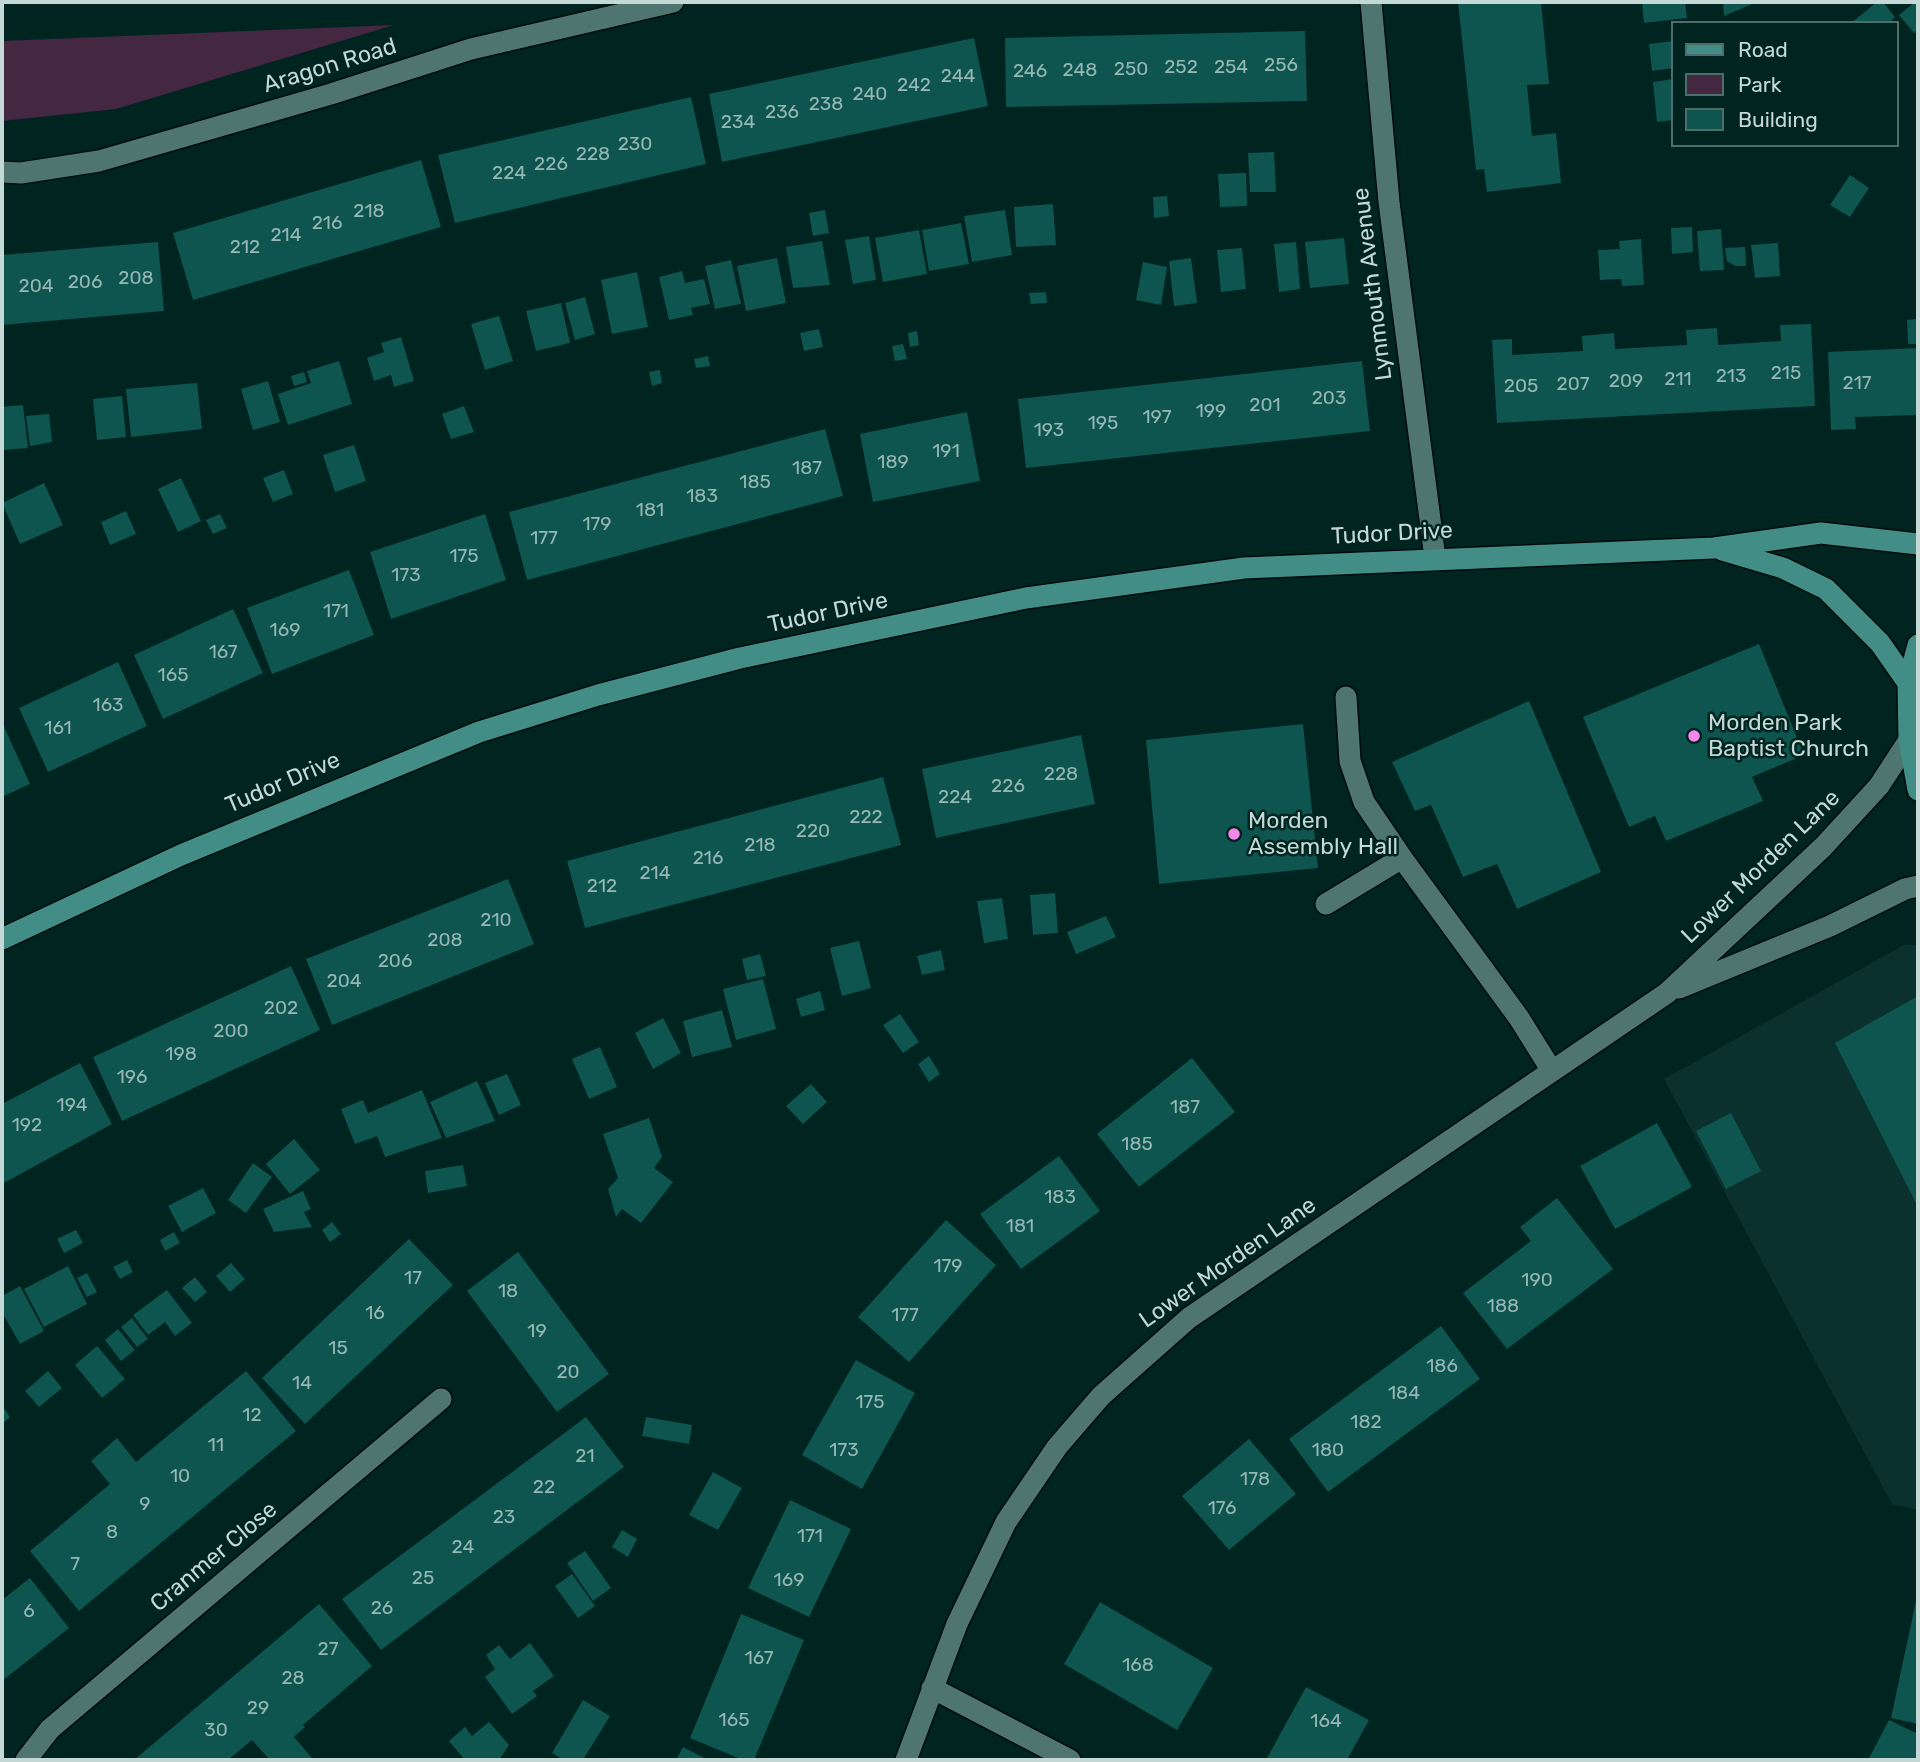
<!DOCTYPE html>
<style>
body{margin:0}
#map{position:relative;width:1920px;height:1762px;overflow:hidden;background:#002521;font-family:Rubik,sans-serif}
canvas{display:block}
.frame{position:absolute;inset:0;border:4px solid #c4d8d5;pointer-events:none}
.legend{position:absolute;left:1671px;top:21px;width:228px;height:126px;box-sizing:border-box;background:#002521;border:2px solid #4e6d69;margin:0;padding:9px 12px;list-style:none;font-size:21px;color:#c4d8d5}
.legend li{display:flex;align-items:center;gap:14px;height:35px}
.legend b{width:35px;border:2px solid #4e6d69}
</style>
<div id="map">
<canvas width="1920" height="1762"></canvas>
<div class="frame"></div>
<ul class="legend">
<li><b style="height:9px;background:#428d85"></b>Road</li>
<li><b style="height:19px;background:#442741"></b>Park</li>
<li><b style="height:19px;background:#0e554f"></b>Building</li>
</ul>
</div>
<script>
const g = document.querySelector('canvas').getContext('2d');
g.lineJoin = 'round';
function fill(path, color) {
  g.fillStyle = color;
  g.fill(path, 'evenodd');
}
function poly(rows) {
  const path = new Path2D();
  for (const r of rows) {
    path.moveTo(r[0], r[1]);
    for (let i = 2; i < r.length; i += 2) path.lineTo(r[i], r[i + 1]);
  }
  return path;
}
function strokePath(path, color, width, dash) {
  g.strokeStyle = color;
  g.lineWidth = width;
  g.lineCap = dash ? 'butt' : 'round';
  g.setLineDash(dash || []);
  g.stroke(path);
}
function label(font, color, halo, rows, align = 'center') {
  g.font = font + ' Rubik,sans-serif';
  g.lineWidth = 5;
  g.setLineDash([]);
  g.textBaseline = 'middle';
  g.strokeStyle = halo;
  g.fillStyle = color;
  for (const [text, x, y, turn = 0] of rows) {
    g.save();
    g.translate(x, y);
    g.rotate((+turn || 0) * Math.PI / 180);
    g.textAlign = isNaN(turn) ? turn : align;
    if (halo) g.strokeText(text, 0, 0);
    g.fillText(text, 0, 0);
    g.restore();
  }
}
const built = poly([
 [1904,945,1918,945,1918,1510,1892,1504,1664,1079]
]);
const green = poly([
 [394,25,116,109,2,121,2,41]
]);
const building = poly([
 [1458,2,1541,2,1549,84,1527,85,1532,136,1556,133,1561,183,1487,192,1484,169,1476,170],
 [1685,2,1687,18,1644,23,1642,3],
 [1723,2,1757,2,1724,16],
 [1877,2,1883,2,1895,17,1889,23,1851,23],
 [1915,2,1918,2,1918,29,1914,33,1899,15],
 [1305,31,1307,101,1006,107,1005,38],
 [974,38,988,106,722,162,709,94],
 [1673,41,1673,68,1652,71,1649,44],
 [1673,79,1673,120,1657,122,1653,82],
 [691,97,706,164,455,223,438,155],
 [1274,152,1276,192,1250,192,1248,153],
 [421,160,441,227,193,300,173,233],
 [1246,173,1247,206,1220,207,1218,174],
 [1850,175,1869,188,1850,217,1830,205],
 [1167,196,1169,216,1154,218,1153,197],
 [1053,204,1056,245,1016,247,1014,207],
 [825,210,829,233,813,236,809,213],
 [1005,210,1012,255,972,262,964,216],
 [961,223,969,264,929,271,922,230],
 [1692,227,1693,252,1672,254,1671,228],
 [1721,229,1724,270,1700,271,1697,231],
 [919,230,927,274,883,282,875,238],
 [869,236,876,280,853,284,845,240],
 [1344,238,1349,284,1310,288,1305,242],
 [1641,239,1644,285,1622,286,1621,279,1600,280,1598,250,1620,249,1619,241],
 [822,241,830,285,793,288,786,247],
 [158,242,164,311,2,325,2,255],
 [1296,242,1300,289,1279,292,1274,244],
 [1778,243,1780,276,1755,278,1751,245],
 [1745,247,1746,266,1735,266,1727,261,1725,248],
 [1242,248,1246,289,1221,292,1217,250],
 [777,258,786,303,746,311,737,266],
 [1191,258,1197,303,1174,306,1169,261],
 [731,260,741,304,715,309,705,266],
 [1143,262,1167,267,1161,305,1136,300],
 [682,271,685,283,704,279,710,304,691,308,693,315,669,320,659,277],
 [637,272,648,327,612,334,601,280],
 [1046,292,1047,303,1031,304,1029,293],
 [585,297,595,334,575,340,565,303],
 [561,303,570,343,536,351,526,311],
 [499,316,513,361,485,370,471,324],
 [1918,319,1918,344,1908,344,1907,320],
 [1811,324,1815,406,1497,423,1492,340,1512,339,1512,355,1583,351,1582,336,1614,333,1615,349,1687,345,1686,330,1717,328,1718,345,1781,341,1780,325],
 [819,329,823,347,804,351,800,333],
 [917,331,919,345,910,347,908,333],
 [401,337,414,381,394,387,391,375,374,381,367,358,384,352,381,343],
 [903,344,907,359,895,361,892,346],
 [1918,348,1918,415,1855,417,1856,429,1831,430,1828,352],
 [708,356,710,366,696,368,694,359],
 [339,361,352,404,288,425,278,394,311,383,307,371],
 [1362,361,1370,431,1026,468,1018,399],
 [660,370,662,383,652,386,649,372],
 [304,372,307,382,294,386,291,376],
 [268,381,280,422,253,430,241,389],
 [197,383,202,429,131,437,126,389],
 [122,396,126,437,97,440,93,399],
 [23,405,28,448,4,450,2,407],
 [464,406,474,432,451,439,442,414],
 [967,412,980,481,873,502,860,434],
 [49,414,52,442,30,446,26,416],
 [825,429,843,496,527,580,509,512],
 [354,445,366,481,335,492,323,455],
 [284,470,293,494,273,502,263,478],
 [181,478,201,521,178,532,158,489],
 [44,483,63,525,20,544,2,503],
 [126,511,136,534,110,545,101,522],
 [220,514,227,528,213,534,206,520],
 [485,514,506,580,391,619,370,552],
 [349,570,374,635,272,674,247,608],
 [233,609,263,673,163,719,134,655],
 [1759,644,1804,755,1752,777,1763,801,1666,841,1655,816,1629,827,1583,717],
 [118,662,147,726,48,772,19,708],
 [1529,701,1601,872,1517,909,1497,864,1463,877,1431,805,1415,811,1392,762],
 [2,722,30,784,2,797],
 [1303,724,1318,868,1159,884,1146,740],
 [1081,735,1095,804,936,838,922,769],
 [883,777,901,845,585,928,567,861],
 [508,879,534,944,332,1025,306,959],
 [1055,893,1058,933,1033,935,1030,895],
 [1002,898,1008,939,984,943,977,901],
 [1106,916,1116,937,1076,954,1067,932],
 [859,941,871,988,842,996,830,948],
 [941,950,945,970,922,975,917,956],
 [760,954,766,976,747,980,742,959],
 [291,966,320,1030,122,1121,93,1057],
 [763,979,776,1029,736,1040,723,989],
 [820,991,825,1010,801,1017,796,999],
 [1918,996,1918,1207,1835,1043],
 [722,1010,732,1047,692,1057,683,1021],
 [900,1014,919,1042,903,1053,883,1025],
 [663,1018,681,1053,653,1069,635,1033],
 [600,1047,617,1087,589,1099,572,1059],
 [929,1056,940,1074,929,1082,918,1064],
 [1192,1058,1235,1112,1139,1187,1097,1134],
 [80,1063,112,1124,2,1184,2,1104],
 [507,1074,521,1105,499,1115,485,1083],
 [477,1081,495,1121,446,1138,430,1102],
 [811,1084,827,1102,803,1124,786,1106],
 [422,1090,442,1138,385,1157,377,1136,355,1144,341,1109,363,1100,368,1113],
 [1731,1113,1761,1171,1726,1189,1696,1131],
 [649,1118,662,1157,654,1168,673,1182,641,1223,622,1209,616,1217,608,1189,618,1178,603,1134],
 [1657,1123,1692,1187,1615,1229,1580,1166],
 [294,1139,320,1170,290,1194,266,1164],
 [1059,1156,1100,1211,1021,1269,980,1214],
 [253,1163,272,1177,246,1213,228,1200],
 [463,1165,467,1186,428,1193,425,1171],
 [203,1188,216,1213,182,1232,168,1206],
 [303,1191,311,1209,304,1212,312,1227,274,1232,263,1209],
 [1557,1198,1613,1269,1507,1349,1463,1293,1531,1241,1520,1227],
 [946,1220,996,1265,909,1362,858,1317],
 [332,1222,341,1234,330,1242,322,1230],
 [76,1230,83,1243,64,1253,57,1239],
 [174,1232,180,1243,165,1251,160,1240],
 [409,1239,453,1285,305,1424,262,1378],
 [518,1252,609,1374,557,1412,467,1291],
 [127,1260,133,1272,120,1279,113,1267],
 [231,1263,245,1279,230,1292,216,1276],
 [68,1266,87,1304,44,1327,24,1289],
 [87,1273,97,1292,87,1297,77,1278],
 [195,1277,207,1292,195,1302,182,1288],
 [20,1286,44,1331,20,1344,2,1312,2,1296],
 [167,1290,192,1323,175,1336,165,1322,148,1335,133,1315],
 [132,1318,148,1339,137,1347,121,1327],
 [1441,1326,1480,1379,1328,1492,1289,1439],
 [118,1329,135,1350,121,1361,105,1340],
 [97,1346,125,1379,102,1398,75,1365],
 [856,1360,915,1393,862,1489,802,1455],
 [48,1371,62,1388,39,1407,25,1391],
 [246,1371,296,1431,79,1611,30,1551,110,1484,91,1461,117,1438,136,1462],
 [2,1405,10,1417,2,1424],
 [586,1417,624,1467,381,1650,342,1599],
 [646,1417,692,1425,689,1444,642,1436],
 [1249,1439,1296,1494,1229,1550,1182,1496],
 [713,1472,742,1488,718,1530,689,1515],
 [790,1500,851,1529,809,1617,748,1588],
 [622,1530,637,1539,628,1557,612,1547],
 [585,1551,611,1588,593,1601,567,1563],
 [572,1574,595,1606,578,1618,555,1586],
 [30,1578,69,1628,2,1681,2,1600],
 [1917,1596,1918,1596,1918,1724,1891,1718],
 [1100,1602,1213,1668,1177,1730,1064,1664],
 [319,1604,372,1666,303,1725,305,1727,294,1737,312,1758,309,1760,274,1760,272,1758,270,1760,252,1740,228,1760,134,1760],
 [741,1614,804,1640,754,1760,743,1760,690,1738],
 [530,1643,554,1676,533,1691,537,1696,512,1714,485,1677,495,1669,486,1655,499,1645,510,1659],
 [1306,1687,1369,1720,1347,1760,1266,1760],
 [583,1700,610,1716,583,1760,564,1760,552,1753],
 [1889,1720,1918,1734,1918,1760,1868,1760],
 [489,1722,509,1745,499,1760,465,1760,449,1741,465,1727,472,1736],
 [683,1747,708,1760,676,1760]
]);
const minor = poly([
 [1371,2,1389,202,1435,558],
 [2,172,21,173,99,161,331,94,471,49,673,2],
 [1346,697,1350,761,1364,802,1402,858],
 [1326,904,1402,858,1519,1018,1552,1071],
 [1679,988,1830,926,1905,889,1918,886],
 [932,1688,1070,1760],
 [26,1760,50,1729,441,1399],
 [906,1760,957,1624,1006,1522,1057,1447,1101,1396,1189,1318,1667,993,1823,847,1879,786,1909,740]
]);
const major = poly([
 [1722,550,1783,568,1826,589,1880,643,1908,683],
 [1918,645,1908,683,1909,740,1918,790],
 [2,939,181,855,479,732,598,695,740,658,1026,598,1244,568,1714,548,1821,533,1918,544]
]);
const markers = [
 [1694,736,7,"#f788eb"],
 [1234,834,7,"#f788eb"]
];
const numberNames = [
 ["256",1281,66],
 ["252",1181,68],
 ["254",1231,68],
 ["250",1131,70],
 ["248",1080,71],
 ["246",1030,72],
 ["244",958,77],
 ["242",914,86],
 ["240",870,95],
 ["238",826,105],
 ["236",782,113],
 ["234",738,123],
 ["230",635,145],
 ["228",593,155],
 ["226",551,165],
 ["224",509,174],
 ["218",369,212],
 ["216",327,224],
 ["214",286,236],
 ["212",245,248],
 ["208",136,279],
 ["206",85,283],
 ["204",36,287],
 ["215",1786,374],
 ["213",1731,377],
 ["211",1678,380],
 ["209",1626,382],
 ["217",1857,384],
 ["207",1573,385],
 ["205",1521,387],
 ["203",1329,399],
 ["201",1265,406],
 ["199",1211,412],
 ["197",1157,418],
 ["195",1103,424],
 ["193",1049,431],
 ["191",946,452],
 ["189",893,463],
 ["187",807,469],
 ["185",755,483],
 ["183",702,497],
 ["181",650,511],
 ["179",597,525],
 ["177",544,539],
 ["175",464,557],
 ["173",406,576],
 ["171",336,612],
 ["169",285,631],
 ["167",223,653],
 ["165",173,676],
 ["163",108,706],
 ["161",58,729],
 ["228",1061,775],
 ["226",1008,787],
 ["224",955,798],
 ["222",866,818],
 ["220",813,832],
 ["218",760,846],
 ["216",708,859],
 ["214",655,874],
 ["212",602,887],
 ["210",496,921],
 ["208",445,941],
 ["206",395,962],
 ["204",344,982],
 ["202",281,1009],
 ["200",231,1032],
 ["198",181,1055],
 ["196",132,1078],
 ["194",72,1106],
 ["187",1185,1108],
 ["192",27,1126],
 ["185",1137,1145],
 ["183",1060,1198],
 ["181",1020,1227],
 ["179",948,1267],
 ["17",413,1279],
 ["190",1537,1281],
 ["18",508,1292],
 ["188",1503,1307],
 ["16",375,1314],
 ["177",905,1316],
 ["19",537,1332],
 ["15",338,1349],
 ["186",1442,1367],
 ["20",568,1373],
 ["14",302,1384],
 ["184",1404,1394],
 ["175",870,1403],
 ["12",252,1416],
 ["182",1366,1423],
 ["11",216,1446],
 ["173",844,1451],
 ["180",1328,1451],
 ["21",585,1457],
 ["10",180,1477],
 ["178",1255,1480],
 ["22",544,1488],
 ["9",145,1505],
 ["176",1222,1509],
 ["23",504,1518],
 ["8",112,1533],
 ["171",810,1537],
 ["24",463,1548],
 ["7",75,1565],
 ["25",423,1579],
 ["169",789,1581],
 ["26",382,1609],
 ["6",29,1612],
 ["27",328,1650],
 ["167",759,1659],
 ["168",1138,1666],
 ["28",293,1679],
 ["29",258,1709],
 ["165",734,1721],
 ["164",1326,1722],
 ["30",216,1731]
];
const streetNames = [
 ["Aragon Road",330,66,-17],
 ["Lynmouth Avenue",1373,284,-97],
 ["Tudor Drive",1392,534,-3],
 ["Tudor Drive",828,613,-12],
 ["Tudor Drive",283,783,-23],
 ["Lower Morden Lane",1761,867,-44],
 ["Lower Morden Lane",1228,1263,-35],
 ["Cranmer Close",214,1557,-40]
];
const poiNames = [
 ["Morden Park",1708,723],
 ["Baptist Church",1708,749],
 ["Morden",1248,821],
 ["Assembly Hall",1248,847]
];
fill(built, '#0b312e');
fill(green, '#442741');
fill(building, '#0e554f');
strokePath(minor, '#000b0a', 24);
strokePath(major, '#000b0a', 24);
strokePath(minor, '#4f7570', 21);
strokePath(major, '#428d85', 21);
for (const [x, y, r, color] of markers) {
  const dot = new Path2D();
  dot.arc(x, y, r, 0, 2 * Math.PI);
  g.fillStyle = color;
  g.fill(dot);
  strokePath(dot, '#002521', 2.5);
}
label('19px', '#96b7b4', null, numberNames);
label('23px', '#c4d8d5', '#002521', streetNames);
label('23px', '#c4d8d5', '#002521', poiNames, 'left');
</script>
